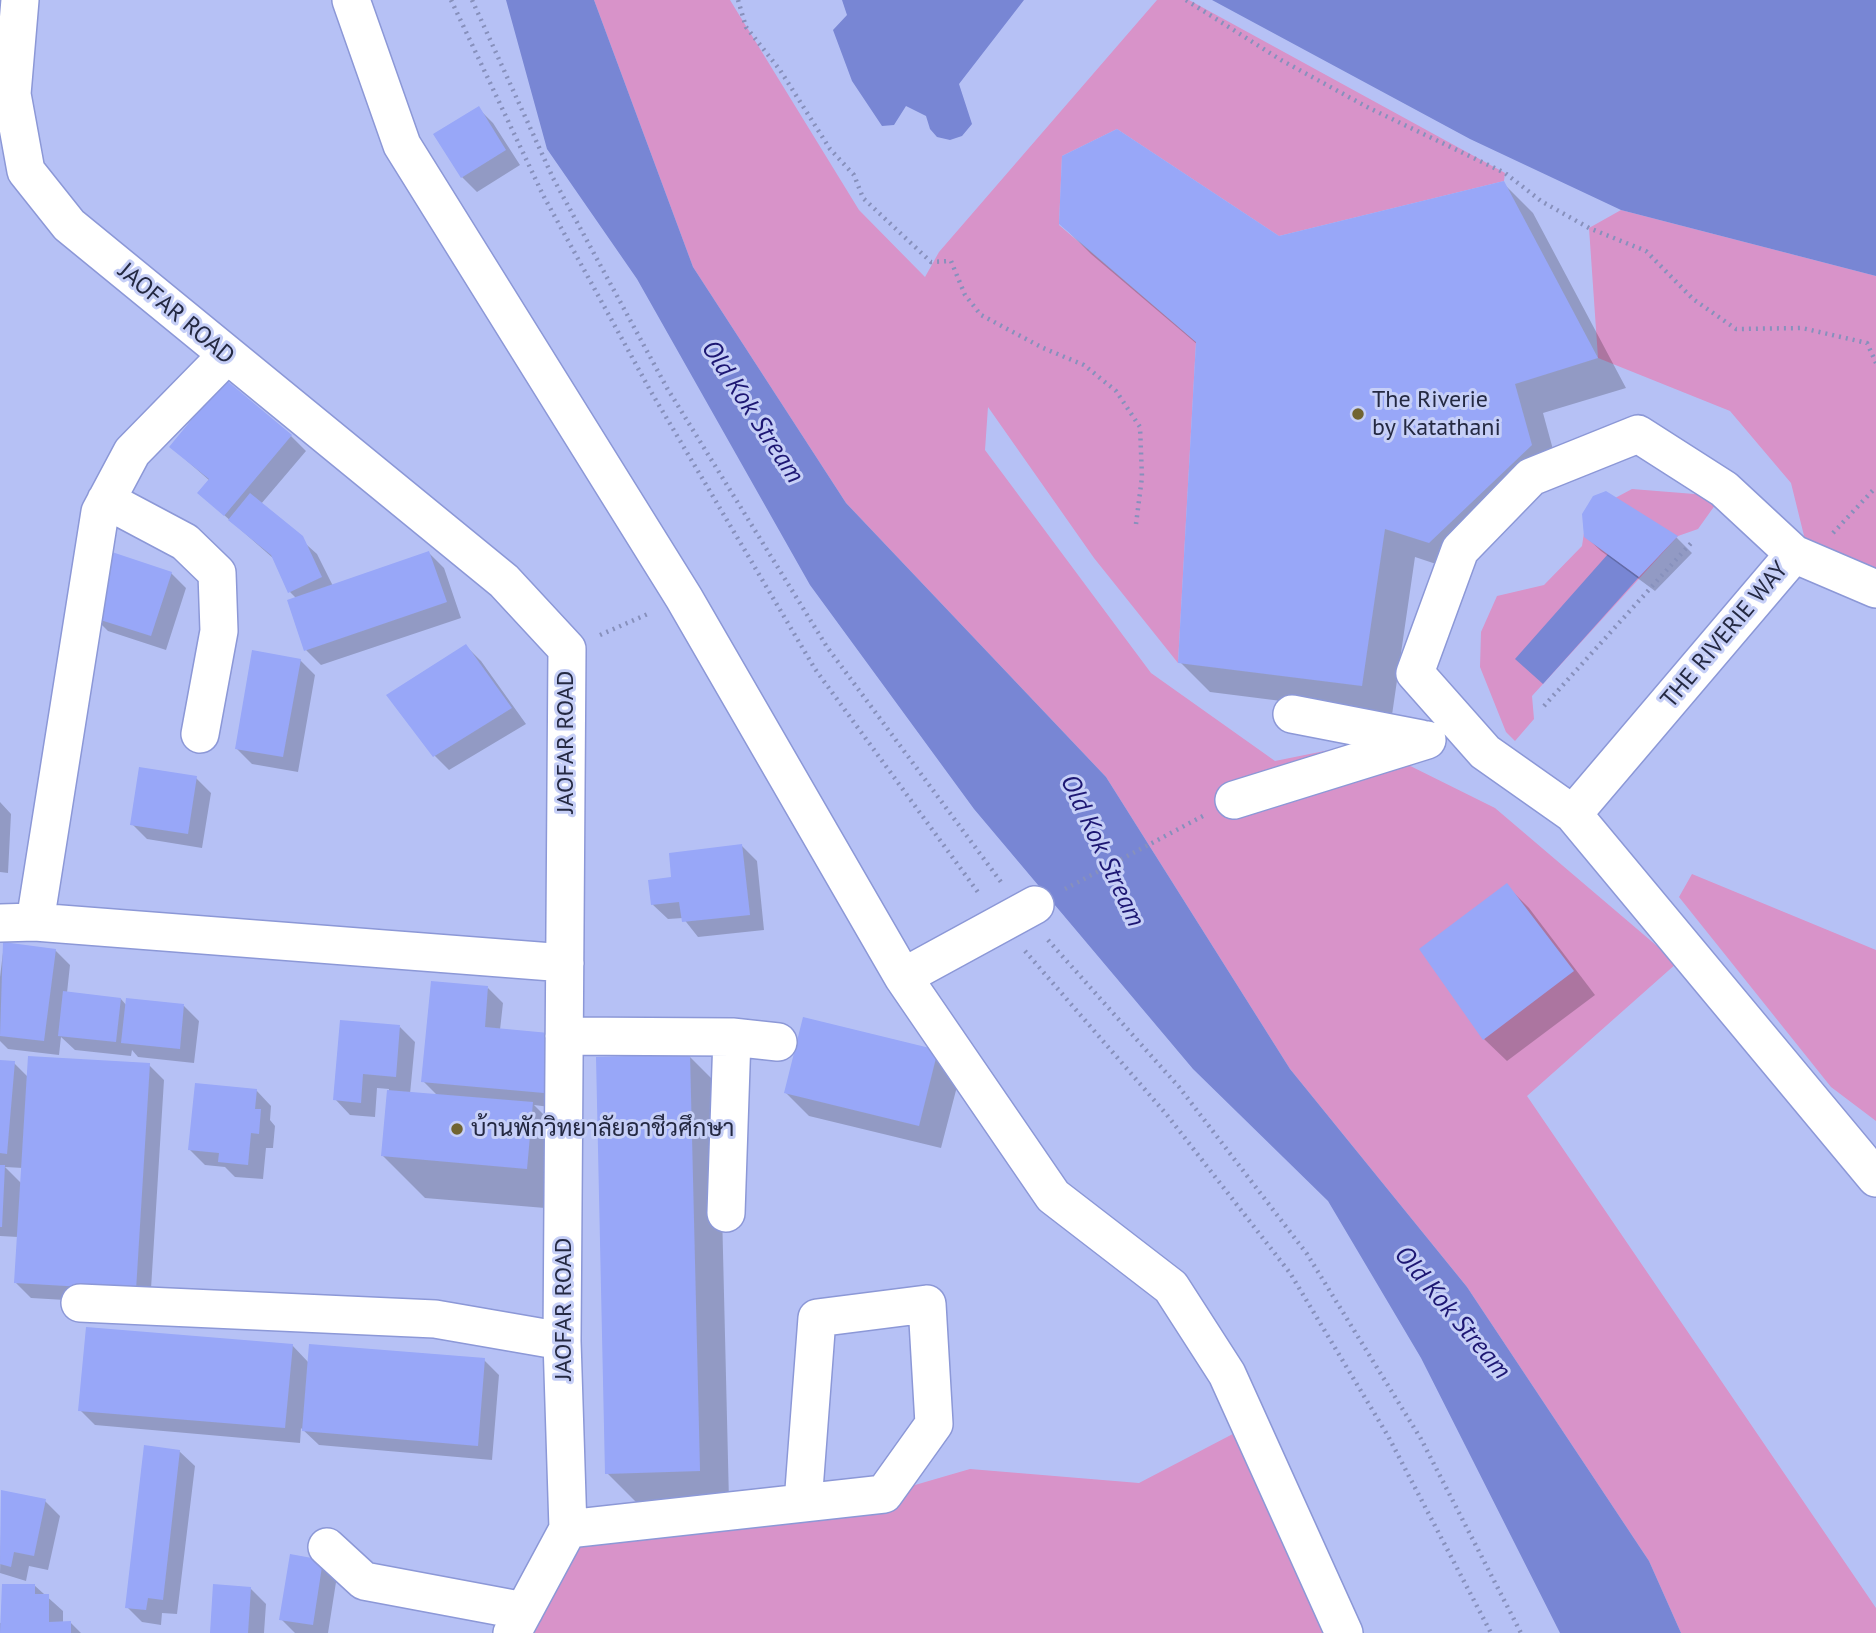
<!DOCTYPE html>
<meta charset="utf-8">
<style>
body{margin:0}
canvas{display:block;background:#b6c1f5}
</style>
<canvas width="1876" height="1633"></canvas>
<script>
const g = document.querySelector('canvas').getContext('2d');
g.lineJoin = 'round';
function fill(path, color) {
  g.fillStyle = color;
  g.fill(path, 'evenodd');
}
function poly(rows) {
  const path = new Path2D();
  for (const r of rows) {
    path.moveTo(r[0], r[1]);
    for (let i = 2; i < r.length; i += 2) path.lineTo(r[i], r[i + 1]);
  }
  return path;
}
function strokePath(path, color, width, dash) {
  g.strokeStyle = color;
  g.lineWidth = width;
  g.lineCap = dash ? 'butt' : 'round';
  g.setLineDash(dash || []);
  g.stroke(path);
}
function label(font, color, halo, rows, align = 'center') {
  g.font = font + ' "PT Sans",Sarabun,sans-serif';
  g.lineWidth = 6;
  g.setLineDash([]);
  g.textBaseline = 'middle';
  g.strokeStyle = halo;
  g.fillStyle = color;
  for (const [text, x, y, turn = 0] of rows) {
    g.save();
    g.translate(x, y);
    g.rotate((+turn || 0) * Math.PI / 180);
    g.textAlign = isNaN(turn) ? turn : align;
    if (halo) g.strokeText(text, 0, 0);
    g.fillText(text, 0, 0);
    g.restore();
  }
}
const green = poly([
 [594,0,730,0,859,210,925,277,939,252,1157,0,1189,0,1505,173,1504,181,1279,236,1117,129,1062,156,1059,225,1196,342,1178,663,1094,558,988,407,985,450,1151,673,1275,761,1364,743,1495,808,1677,963,1527,1096,1876,1608,1876,1633,1681,1633,1649,1561,1467,1287,1290,1069,1106,777,846,503,693,267],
 [1621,210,1876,276,1876,585,1810,560,1791,483,1730,411,1598,358,1589,228],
 [1632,489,1707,495,1718,501,1698,529,1678,536,1532,696,1534,719,1515,741,1506,732,1480,667,1481,632,1497,596,1544,585,1582,546,1587,513],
 [1692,874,1876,950,1876,1121,1831,1087,1679,897],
 [1250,1425,1344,1633,513,1633,574,1546,884,1494,970,1469,1139,1483]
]);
const water = poly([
 [506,0,594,0,693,267,846,503,1106,777,1290,1069,1467,1287,1649,1561,1681,1633,1560,1633,1421,1358,1328,1201,1193,1069,974,809,810,585,637,279,547,149],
 [842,0,1024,0,959,84,972,124,962,136,950,140,937,137,930,129,926,116,906,106,894,125,882,126,852,81,833,30,847,15],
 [1212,0,1876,0,1876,276,1621,210,1470,139],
 [1608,554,1639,577,1543,684,1515,659]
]);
const shadow = poly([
 [478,108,493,123,520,165,477,192,462,177],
 [1503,183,1533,213,1626,388,1543,413,1560,475,1460,572,1415,557,1392,715,1210,692,1180,662,1198,345,1091,254,1061,224,1279,238],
 [291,436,306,451,261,504,317,554,333,586,429,553,444,568,461,618,321,665,306,650,297,599,290,592,274,559,199,493,210,481,171,447],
 [1606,493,1677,538,1692,553,1655,591,1601,551,1585,536],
 [171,573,186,588,166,650,108,631,93,616],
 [466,646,481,661,526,724,449,770,434,755],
 [300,660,315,675,298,772,252,764,237,749],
 [196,778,211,793,202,848,147,839,132,824],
 [0,802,11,814,8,873,0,872],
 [742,846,757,861,764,930,698,937,683,918,668,919,652,904,673,878],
 [1507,886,1529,908,1595,995,1507,1061,1484,1039],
 [4,944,55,950,70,965,67,993,121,999,127,1006,184,1006,199,1021,194,1063,138,1057,132,1050,131,1056,75,1050,61,1037,59,1055,8,1049,0,1041,0,977],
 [488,988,503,1003,500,1030,549,1034,558,1108,534,1105,575,1146,569,1210,425,1198,383,1156,389,1089,377,1088,375,1117,350,1115,335,1099,400,1027,415,1042,410,1094,438,1096,423,1081],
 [937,1052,960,1075,941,1148,809,1116,786,1093],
 [689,1056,719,1086,729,1501,637,1503,607,1473],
 [0,1062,14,1063,28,1077,149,1065,164,1080,150,1305,31,1298,16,1283,18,1237,0,1236],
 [5,1167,23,1168,22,1184],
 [256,1090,271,1106,270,1120,275,1126,273,1148,266,1148,263,1179,235,1177,225,1167,205,1165,190,1150],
 [292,1345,309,1363,484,1360,499,1375,492,1460,319,1445,301,1428,300,1443,95,1425,80,1410],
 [179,1451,195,1466,177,1614,162,1613,161,1625,142,1622,127,1607],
 [2,1492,45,1501,60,1516,48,1570,29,1566,26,1581,0,1573],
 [322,1561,337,1576,328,1633,295,1633,281,1619],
 [34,1585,63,1611,63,1623,70,1622,81,1633,0,1633,0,1623,4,1623],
 [250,1588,266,1604,264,1633,211,1633]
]);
const building = poly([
 [479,106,506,150,461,178,433,134],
 [1117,129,1279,236,1504,181,1598,358,1515,384,1532,445,1429,543,1385,529,1362,686,1178,663,1196,342,1059,224,1062,156],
 [225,379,292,435,224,516,197,493,209,479,169,447],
 [1606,491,1678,536,1639,577,1584,537,1582,514,1593,496],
 [250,493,303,536,322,577,288,593,271,555,228,520],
 [429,551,447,602,304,651,287,600],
 [112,552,172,572,151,636,91,617],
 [466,644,512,708,433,757,386,695],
 [252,650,301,659,283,757,235,749],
 [139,767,197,776,188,834,130,825],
 [742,844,750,915,682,922,679,902,651,905,648,880,671,877,669,853],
 [1507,883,1574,971,1483,1040,1419,949],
 [3,942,56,949,44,1041,0,1036],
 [431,981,488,986,485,1027,549,1033,544,1093,421,1082],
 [63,991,121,998,116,1042,58,1036],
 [126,998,184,1004,180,1049,121,1043],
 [803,1017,938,1050,919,1126,784,1093],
 [340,1020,400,1025,396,1077,363,1074,361,1103,333,1100],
 [690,1054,700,1471,605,1474,596,1057],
 [28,1056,150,1063,136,1290,14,1283],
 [0,1060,15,1061,7,1154,0,1153],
 [195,1083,257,1089,255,1109,261,1109,259,1134,251,1133,248,1165,218,1162,219,1153,188,1150],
 [387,1090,533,1102,527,1169,381,1156],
 [0,1165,5,1165,2,1227,0,1227],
 [86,1327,293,1344,285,1428,78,1411],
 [309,1344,485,1358,478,1446,302,1431],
 [144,1445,180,1450,163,1600,148,1598,146,1610,125,1608],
 [1,1490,46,1499,34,1556,14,1552,11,1567,0,1564],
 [290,1554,323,1560,313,1625,279,1620],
 [2,1584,35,1584,35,1594,49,1594,49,1622,71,1621,71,1633,0,1633],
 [213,1584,251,1587,248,1633,210,1633]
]);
const path = poly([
 [451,0,543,195,650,390,815,669,980,895],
 [472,0,553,178,667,388,827,647,1001,882],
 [738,0,746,27,780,70,830,149,854,175,863,198,931,262,951,261,965,295,981,315,1043,348,1084,365,1116,391,1140,427,1142,477,1136,524],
 [1186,0,1281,60,1369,108,1505,173,1541,201,1589,228,1646,251,1693,299,1736,329,1802,328,1867,343,1876,363],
 [1833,533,1876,487],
 [600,635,650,613],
 [1544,706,1692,542],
 [1065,889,1203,816],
 [1048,940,1179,1087,1307,1254,1421,1439,1521,1633],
 [1025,951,1167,1115,1290,1273,1388,1436,1491,1633]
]);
const minor = poly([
 [20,0,12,94,26,171,69,225,504,581,567,649,562,1341,568,1529,512,1633],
 [351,0,402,145,684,598,903,977,1053,1196,1171,1287,1227,1374,1344,1633],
 [106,500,185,542,217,573,219,631,200,734],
 [1794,554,1876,589],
 [1292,714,1421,739],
 [1234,800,1427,740],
 [1573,814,1794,554,1724,489,1638,434,1531,477,1460,550,1415,673,1485,752,1573,814,1876,1178],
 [35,922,100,512,132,452,226,356],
 [0,923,35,922,565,963],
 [903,977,1035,905],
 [564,1036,732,1037,778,1042],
 [726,1213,732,1037],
 [80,1303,435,1319,562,1341],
 [568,1529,803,1503,884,1494,934,1424,927,1304,817,1318,803,1503],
 [327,1547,364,1581,524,1611]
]);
const markers = [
 [1358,414,7,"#716431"],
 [457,1129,7,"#716431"]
];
const streetNames = [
 ["JAOFAR ROAD",176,314,40],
 ["THE RIVERIE WAY",1725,635,-50],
 ["JAOFAR ROAD",566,742,-90],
 ["JAOFAR ROAD",564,1309,-90]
];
const poiNames = [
 ["The Riverie",1372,400],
 ["by Katathani",1372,428],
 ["บ้านพักวิทยาลัยอาชีวศึกษา",471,1129]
];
const waterNames = [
 ["Old Kok Stream",752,412,57],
 ["Old Kok Stream",1102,851,65],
 ["Old Kok Stream",1452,1313,50]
];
fill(green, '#d893c9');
fill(water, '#7886d4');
fill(shadow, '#0003');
fill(building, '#98a7f8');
strokePath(minor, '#8c98d7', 40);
strokePath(path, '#8790bc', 4.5, [2, 5]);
strokePath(minor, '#fff', 37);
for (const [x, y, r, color] of markers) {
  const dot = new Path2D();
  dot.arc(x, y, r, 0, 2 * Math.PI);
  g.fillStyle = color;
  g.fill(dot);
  strokePath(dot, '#c6cff7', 2.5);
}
label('24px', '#242942', '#c6cff7', streetNames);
label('24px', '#242942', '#c6cff7', poiNames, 'left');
label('italic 26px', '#1d1773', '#c6cff7', waterNames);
</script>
